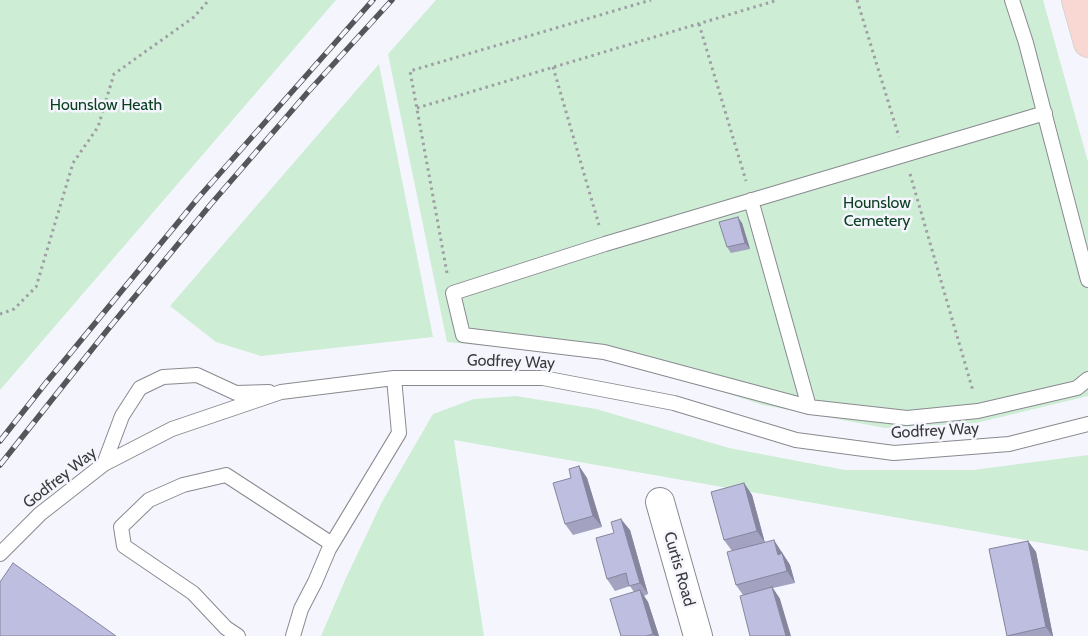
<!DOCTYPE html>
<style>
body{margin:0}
canvas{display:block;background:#f5f5fd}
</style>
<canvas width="1088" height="636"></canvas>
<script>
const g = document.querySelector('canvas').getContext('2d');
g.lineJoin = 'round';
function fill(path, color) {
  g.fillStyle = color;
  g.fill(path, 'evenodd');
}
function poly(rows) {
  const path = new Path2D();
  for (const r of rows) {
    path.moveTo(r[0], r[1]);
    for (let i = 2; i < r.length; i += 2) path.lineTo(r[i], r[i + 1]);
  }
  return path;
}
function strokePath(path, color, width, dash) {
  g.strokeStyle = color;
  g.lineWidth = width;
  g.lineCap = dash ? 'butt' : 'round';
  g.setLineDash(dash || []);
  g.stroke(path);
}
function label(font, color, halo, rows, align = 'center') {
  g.font = font + ' Cabin,sans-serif';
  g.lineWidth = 5;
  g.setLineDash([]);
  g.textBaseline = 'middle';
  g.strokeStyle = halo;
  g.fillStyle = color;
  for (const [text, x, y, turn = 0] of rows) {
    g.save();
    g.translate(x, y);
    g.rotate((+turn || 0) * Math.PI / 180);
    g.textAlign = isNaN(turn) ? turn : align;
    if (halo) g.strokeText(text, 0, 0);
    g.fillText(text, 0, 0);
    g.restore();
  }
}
const green = poly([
 [0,0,336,0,0,390],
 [436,0,1043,0,1088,162,1088,396,976,423,885,428,763,405,683,379,587,356,447,342,388,54],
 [379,64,433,337,261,356,216,342,170,306],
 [516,396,596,409,729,448,845,470,973,470,1088,455,1088,551,454,440,484,636,321,636,346,578,382,502,433,414,474,399]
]);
const path = poly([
 [857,0,899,137],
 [699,24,746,181],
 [553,67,599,225],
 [417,108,778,0],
 [910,174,973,391],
 [447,273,410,71,651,0],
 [0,314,14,309,36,287,73,163,98,127,114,74,194,17,209,0]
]);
const lane = poly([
 [1012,0,1026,43,1088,280],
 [1045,113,605,244,453,293,463,335,604,352,809,407,907,418,978,411,1077,388,1088,379],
 [751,200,809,407],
 [104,464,122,416,140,388,163,377,197,375,236,393,269,392],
 [0,554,40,514,104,464,172,429,281,392,394,378,543,378,674,403,796,440,894,453,1009,444,1088,424],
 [238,636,226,628,193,593,124,546,121,527,149,500,183,485,226,475,332,544],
 [293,636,301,609,315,582,329,549,399,433,394,378]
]);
const street = poly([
 [660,502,698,636]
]);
const primary = poly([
 [1076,0,1088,43]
]);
const rail = poly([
 [0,441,45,384,199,197,373,0],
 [0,465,105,333,211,204,308,92,392,0]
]);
const wall = poly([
 [742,223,750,249,731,253,727,247],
 [579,466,587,478,602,527,573,535,565,524,571,478],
 [744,483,752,495,765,543,782,552,783,554,790,565,795,583,773,588,780,599,743,595,736,585,732,551,724,540],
 [630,530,648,594,644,596,648,602,659,636,621,636,634,592,630,586,615,591,607,579],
 [1028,541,1036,552,1053,636,1007,636,989,549]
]);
const shadedWall = poly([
 [738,217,742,223,750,249,745,243],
 [579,466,587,478,602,527,593,516],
 [744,483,752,495,765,543,757,531],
 [621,519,630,530,648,594,640,583],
 [774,540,790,565,795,583,787,571,778,555],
 [1028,541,1036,552,1053,636,1052,636,1046,627],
 [772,587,780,599,791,636,786,636],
 [640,590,648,602,659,636,655,636,653,634]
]);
const building = poly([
 [738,217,745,243,727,247,719,222,738,217],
 [579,466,593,516,565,524,553,483,571,478,569,469,579,466],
 [744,483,757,531,724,540,711,492,744,483],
 [621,519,640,583,629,586,626,573,607,579,596,538,614,533,611,522,621,519],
 [774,540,778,555,782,553,787,571,736,585,727,552,774,540],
 [1028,541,1046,627,1007,636,989,549,1028,541],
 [13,563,116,636,0,636,0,582,13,563],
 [772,587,786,636,750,636,740,596,772,587],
 [640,590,653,634,646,636,621,636,610,599,640,590]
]);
const parkNames = [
 ["Hounslow Heath",106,105],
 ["Hounslow",877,203],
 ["Cemetery",877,221]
];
const streetNames = [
 ["Godfrey Way",511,362,2],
 ["Godfrey Way",935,431,-3],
 ["Godfrey Way",60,478,-38],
 ["Curtis Road",679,569,74]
];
fill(green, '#cdedd5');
strokePath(lane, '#898a90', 16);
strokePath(street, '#898a90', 30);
strokePath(primary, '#d4d4d4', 30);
strokePath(path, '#9e9ea4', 3, [2.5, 4]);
strokePath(lane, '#fff', 14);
strokePath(street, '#fff', 28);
strokePath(primary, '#f9d7d3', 28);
strokePath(rail, '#56565a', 5.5);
strokePath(rail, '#f5f5fd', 4, [11]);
fill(wall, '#a3a3c1');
fill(shadedWall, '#85859d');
fill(building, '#bebee0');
strokePath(building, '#85859d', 1);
label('16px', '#0b4021', '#f5f5fd', parkNames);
label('16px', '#3a3a3d', '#f5f5fd', streetNames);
</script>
